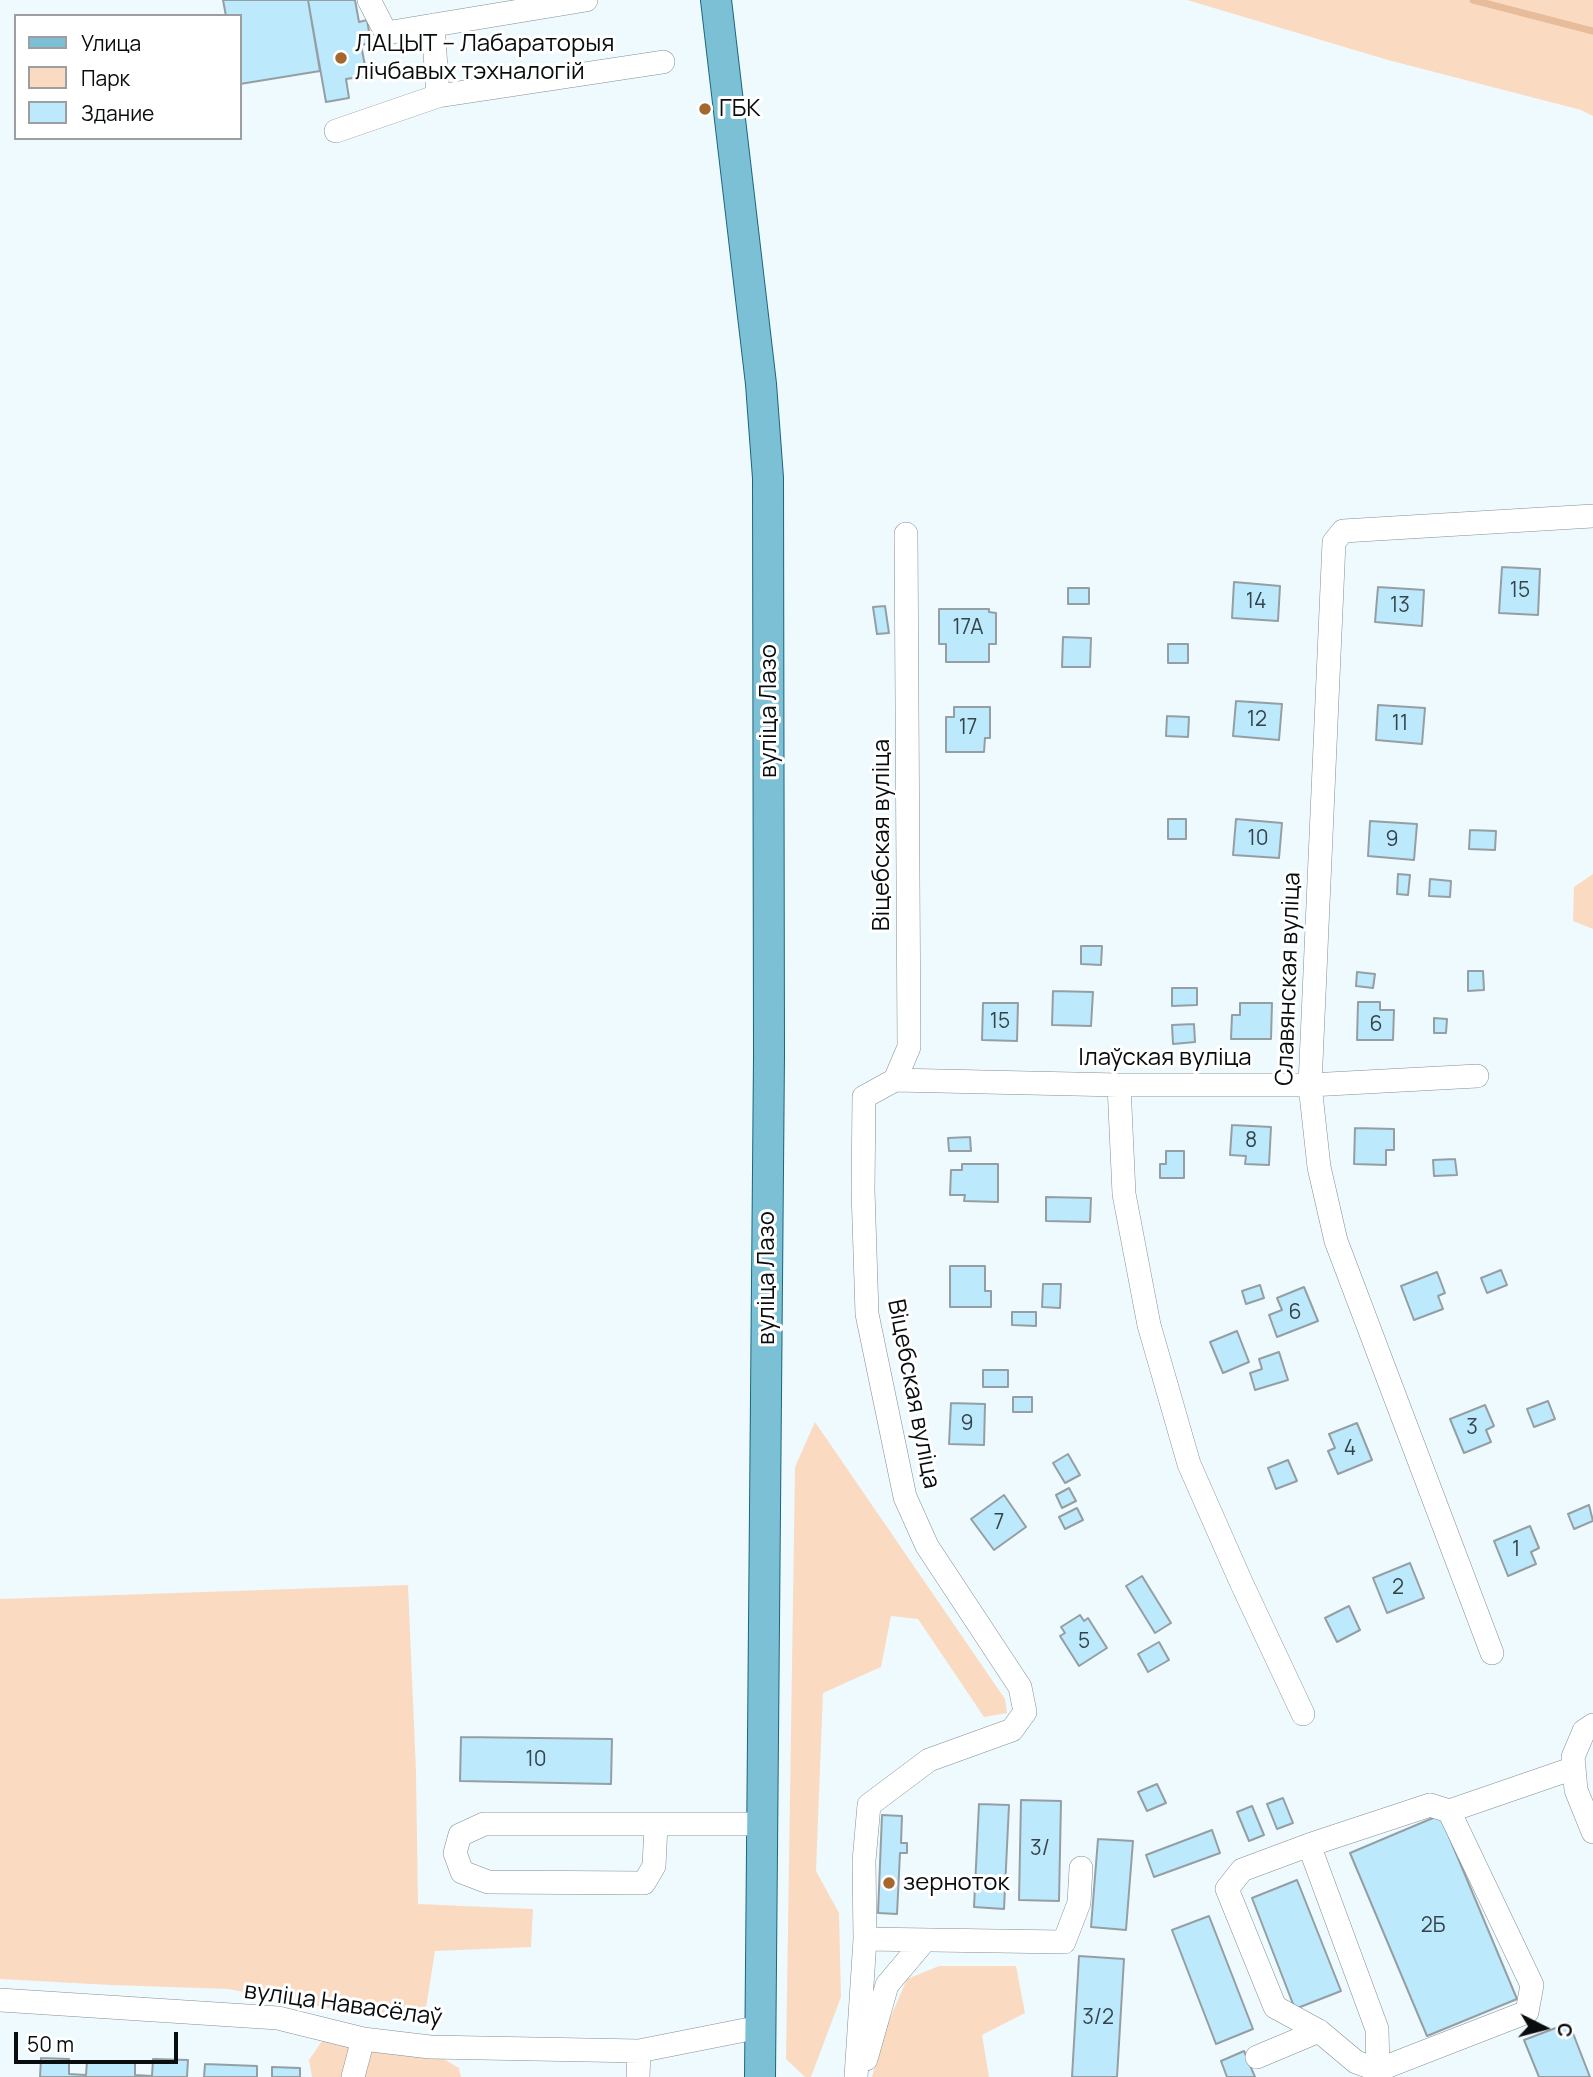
<!DOCTYPE html>
<meta charset="utf-8">
<style>
body{margin:0}
#map{position:relative;width:1593px;height:2077px;overflow:hidden;background:#effaff;font-family:Manrope,sans-serif}
canvas{display:block}
.legend{position:absolute;left:14px;top:14px;width:228px;height:126px;box-sizing:border-box;background:#fff;border:2px solid #9d9e9f;margin:0;padding:9px 12px;list-style:none;font-size:21px;color:#090d0e}
.legend li{display:flex;align-items:center;gap:14px;height:35px}
.legend b{width:35px;border:2px solid #9d9e9f}
.north{position:absolute;left:1509px;top:1993px;width:70px;height:70px;-webkit-text-stroke:5px #fff;paint-order:stroke;rotate:96deg;font-size:19px;font-weight:700;line-height:28px;text-align:center;color:#090d0e}
.north::after{content:'';display:block;margin:auto;width:24px;height:32px;background:#090d0e;clip-path:polygon(50% 0,100% 100%,50% 72%,0 100%)}
.scale{position:absolute;left:14px;top:2032px;width:164px;height:32px;box-sizing:border-box;border:4px solid #090d0e;border-top:0;padding-left:9px;font-size:21px;line-height:24px;white-space:nowrap;color:#090d0e;-webkit-text-stroke:5px #fff;paint-order:stroke}
</style>
<div id="map">
<canvas width="1593" height="2077"></canvas>
<ul class="legend">
<li><b style="height:9px;background:#7cc0d6"></b>Улица</li>
<li><b style="height:19px;background:#fadbc2"></b>Парк</li>
<li><b style="height:19px;background:#bce9fc"></b>Здание</li>
</ul>
<div class="north">С</div>
<div class="scale">50 m</div>
</div>
<script>
const g = document.querySelector('canvas').getContext('2d');
g.lineJoin = 'round';
function fill(path, color) {
  g.fillStyle = color;
  g.fill(path, 'evenodd');
}
function poly(rows) {
  const path = new Path2D();
  for (const r of rows) {
    path.moveTo(r[0], r[1]);
    for (let i = 2; i < r.length; i += 2) path.lineTo(r[i], r[i + 1]);
  }
  return path;
}
function strokePath(path, color, width, dash) {
  g.strokeStyle = color;
  g.lineWidth = width;
  g.lineCap = dash ? 'butt' : 'round';
  g.setLineDash(dash || []);
  g.stroke(path);
}
function label(font, color, halo, rows, align = 'center') {
  g.font = font + ' Manrope,sans-serif';
  g.lineWidth = 6;
  g.setLineDash([]);
  g.textBaseline = 'middle';
  g.strokeStyle = halo;
  g.fillStyle = color;
  for (const [text, x, y, turn = 0] of rows) {
    g.save();
    g.translate(x, y);
    g.rotate((+turn || 0) * Math.PI / 180);
    g.textAlign = isNaN(turn) ? turn : align;
    if (halo) g.strokeText(text, 0, 0);
    g.fillText(text, 0, 0);
    g.restore();
  }
}
const green = poly([
 [1187,0,1593,0,1593,116,1581,110,1388,60],
 [1593,874,1593,929,1573,921,1574,887],
 [815,1422,1005,1699,1007,1713,984,1717,918,1619,891,1616,881,1667,823,1693,816,1871,839,1913,841,1997,811,2077,805,2077,786,2059,795,1467],
 [408,1585,416,1771,418,1904,533,1909,531,1947,435,1951,424,2020,349,2012,228,1989,111,1985,0,1979,0,1599],
 [939,1966,1016,1966,1025,2013,982,2035,989,2077,872,2077,882,2037,907,1979],
 [322,2041,360,2047,437,2055,459,2068,461,2077,312,2077,309,2060]
]);
const stream = poly([
 [1473,0,1593,31]
]);
const building = poly([
 [223,0,308,0,320,71,240,84,240,16,226,16,223,0],
 [308,0,355,0,359,22,367,20,371,43,361,45,367,76,346,79,349,98,326,102,308,0],
 [1502,567,1540,569,1538,615,1499,613,1502,567],
 [1234,582,1280,586,1278,621,1232,618,1234,582],
 [1378,587,1424,590,1422,626,1375,622,1378,587],
 [1068,588,1089,588,1089,604,1068,604,1068,588],
 [885,606,889,633,877,634,873,607,885,606],
 [939,609,989,609,989,612,996,613,996,644,989,644,989,662,946,662,946,644,939,644,939,609],
 [1063,637,1091,638,1090,667,1062,667,1063,637],
 [1168,644,1188,644,1188,663,1168,663,1168,644],
 [1236,701,1282,704,1279,740,1233,736,1236,701],
 [1378,705,1425,708,1422,744,1376,740,1378,705],
 [954,707,990,707,990,738,985,738,984,752,946,752,946,717,954,717,954,707],
 [1167,716,1189,717,1188,737,1166,736,1167,716],
 [1168,819,1186,819,1186,839,1168,839,1168,819],
 [1236,819,1282,823,1279,858,1233,855,1236,819],
 [1370,821,1417,824,1414,860,1368,856,1370,821],
 [1470,830,1496,831,1495,850,1469,849,1470,830],
 [1398,874,1410,875,1408,895,1397,894,1398,874],
 [1430,879,1451,881,1450,897,1429,896,1430,879],
 [1081,946,1102,946,1101,965,1081,964,1081,946],
 [1468,971,1483,971,1484,990,1468,991,1468,971],
 [1357,972,1375,974,1373,988,1356,986,1357,972],
 [1172,988,1197,988,1197,1005,1172,1006,1172,988],
 [1053,991,1093,992,1091,1026,1052,1025,1053,991],
 [1358,1002,1380,1002,1380,1010,1394,1010,1393,1040,1357,1040,1358,1002],
 [983,1003,1018,1003,1017,1041,982,1040,983,1003],
 [1240,1003,1272,1003,1271,1039,1231,1039,1232,1015,1240,1015,1240,1003],
 [1434,1018,1447,1019,1446,1033,1434,1033,1434,1018],
 [1194,1024,1195,1042,1173,1044,1172,1025,1194,1024],
 [1232,1125,1271,1127,1269,1165,1245,1164,1246,1156,1230,1155,1232,1125],
 [1355,1128,1394,1129,1394,1150,1386,1150,1386,1165,1354,1164,1355,1128],
 [970,1137,971,1151,949,1151,948,1138,970,1137],
 [1166,1151,1184,1151,1184,1178,1160,1178,1160,1164,1166,1164,1166,1151],
 [1455,1159,1457,1175,1434,1176,1433,1160,1455,1159],
 [962,1164,998,1164,998,1202,964,1201,965,1195,950,1195,951,1170,962,1170,962,1164],
 [1046,1197,1091,1198,1090,1222,1046,1221,1046,1197],
 [950,1266,985,1266,985,1291,991,1291,991,1307,950,1307,950,1266],
 [1501,1270,1507,1285,1487,1293,1481,1278,1501,1270],
 [1437,1272,1445,1293,1438,1296,1443,1309,1414,1320,1401,1286,1437,1272],
 [1043,1284,1061,1284,1060,1308,1042,1307,1043,1284],
 [1260,1285,1264,1298,1246,1304,1242,1291,1260,1285],
 [1304,1287,1318,1321,1277,1337,1269,1315,1282,1310,1277,1298,1304,1287],
 [1012,1312,1036,1312,1036,1326,1012,1325,1012,1312],
 [1237,1331,1249,1362,1223,1373,1210,1342,1237,1331],
 [1279,1352,1288,1380,1255,1390,1250,1373,1262,1369,1259,1359,1279,1352],
 [983,1370,1008,1370,1008,1387,983,1387,983,1370],
 [1013,1397,1032,1397,1032,1412,1013,1412,1013,1397],
 [1548,1401,1555,1419,1534,1427,1527,1409,1548,1401],
 [951,1403,985,1404,984,1445,949,1444,951,1403],
 [1485,1405,1494,1426,1486,1430,1491,1442,1464,1453,1450,1419,1485,1405],
 [1357,1423,1372,1460,1338,1474,1328,1451,1335,1448,1329,1434,1357,1423],
 [1068,1454,1080,1475,1065,1483,1053,1463,1068,1454],
 [1288,1460,1297,1481,1276,1489,1268,1468,1288,1460],
 [1069,1488,1076,1501,1062,1508,1056,1495,1069,1488],
 [1004,1495,1026,1527,994,1550,971,1519,1004,1495],
 [1589,1505,1593,1521,1574,1529,1568,1514,1589,1505],
 [1077,1508,1083,1520,1065,1529,1059,1517,1077,1508],
 [1530,1526,1539,1548,1531,1552,1536,1564,1508,1576,1494,1541,1530,1526],
 [1410,1563,1424,1598,1387,1613,1373,1578,1410,1563],
 [1142,1576,1171,1623,1155,1633,1126,1586,1142,1576],
 [1349,1606,1360,1630,1337,1642,1325,1618,1349,1606],
 [1080,1615,1084,1621,1088,1618,1107,1648,1079,1666,1060,1636,1065,1633,1061,1627,1080,1615],
 [1159,1642,1169,1660,1148,1672,1138,1654,1159,1642],
 [461,1737,612,1739,611,1784,460,1781,461,1737],
 [1157,1784,1166,1803,1147,1811,1138,1792,1157,1784],
 [1283,1798,1293,1823,1277,1829,1267,1804,1283,1798],
 [1021,1800,1061,1801,1059,1901,1019,1900,1021,1800],
 [979,1804,1009,1805,1004,1909,974,1907,979,1804],
 [1252,1806,1264,1835,1249,1841,1237,1812,1252,1806],
 [882,1815,902,1816,901,1843,907,1843,907,1853,900,1853,897,1914,878,1913,882,1815],
 [1440,1815,1517,1999,1427,2036,1350,1853,1440,1815],
 [1212,1830,1220,1853,1154,1877,1146,1855,1212,1830],
 [1098,1839,1133,1841,1126,1930,1091,1927,1098,1839],
 [1297,1880,1341,1991,1295,2009,1252,1898,1297,1880],
 [1209,1916,1253,2029,1216,2044,1172,1930,1209,1916],
 [1079,1956,1124,1959,1117,2077,1072,2077,1079,1956],
 [1569,2023,1590,2077,1539,2077,1524,2040,1569,2023],
 [1244,2051,1255,2077,1227,2077,1221,2061,1244,2051],
 [41,2058,69,2059,69,2074,86,2075,87,2061,135,2063,135,2075,152,2076,153,2059,188,2060,187,2077,40,2077,41,2058],
 [205,2064,257,2066,257,2077,204,2077,205,2064],
 [272,2067,300,2068,300,2077,272,2077,272,2067]
]);
const minor = poly([
 [369,0,386,33,586,0],
 [433,25,438,96,663,62],
 [336,131,438,96],
 [895,1080,1119,1085,1310,1085,1477,1076],
 [1119,1085,1124,1194,1149,1325,1189,1464,1241,1582,1303,1714],
 [1492,1653,1336,1241,1319,1167,1310,1085,1334,542,1343,531,1593,516],
 [1593,1725,1584,1731,1573,1757,1576,1790,1593,1832],
 [1430,1805,1449,1811,1532,1985,1527,2012,1378,2070,1356,2062,1319,2031,1275,2007,1227,1889,1242,1870,1309,1845,1430,1805],
 [1449,1811,1574,1768],
 [656,1825,654,1866,644,1883,488,1882,462,1872,455,1853,460,1835,484,1824,763,1824],
 [1309,1845,1377,2029,1378,2070,1381,2077],
 [865,1939,1064,1942,1079,1903,1081,1868],
 [0,2000,278,2018,363,2039,430,2047,639,2051,760,2027],
 [1257,2057,1319,2031],
 [866,2059,887,1985,925,1940],
 [353,2077,363,2039],
 [638,2077,639,2051],
 [856,2077,865,1939,864,1861,869,1805,929,1760,1012,1730,1025,1712,1020,1687,927,1546,905,1497,867,1314,863,1190,864,1097,895,1080,909,1047,906,534]
]);
const major = poly([
 [716,0,761,384,768,478,769,1055,760,2077]
]);
const markers = [
 [341,58,7,"#a5672d"],
 [705,109,7,"#a5672d"],
 [889,1883,7,"#a5672d"]
];
const numberNames = [
 ["15",1520,591],
 ["14",1256,602],
 ["13",1400,606],
 ["17А",968,628],
 ["12",1257,720],
 ["11",1400,724],
 ["17",968,728],
 ["10",1258,839],
 ["9",1392,840],
 ["15",1000,1022],
 ["6",1376,1025],
 ["8",1251,1141],
 ["6",1295,1313],
 ["9",967,1424],
 ["3",1472,1428],
 ["4",1350,1449],
 ["7",999,1523],
 ["1",1516,1550],
 ["2",1398,1588],
 ["5",1084,1642],
 ["10",536,1760],
 ["3/",1040,1849],
 ["2Б",1433,1926],
 ["3/2",1098,2018]
];
const poiNames = [
 ["ЛАЦЫТ -- Лабараторыя",355,44],
 ["лічбавых тэхналогій",355,72],
 ["ГБК",719,109],
 ["зерноток",903,1883]
];
const streetNames = [
 ["вуліца Лазо",769,711,-90],
 ["Віцебская вуліца",882,835,-90],
 ["Славянская вуліца",1289,979,-88],
 ["Ілаўская вуліца",1165,1058],
 ["вуліца Лазо",767,1278,-90],
 ["Віцебская вуліца",913,1394,79],
 ["вуліца Навасёлаў",343,2005,8]
];
fill(green, '#fadbc2');
strokePath(stream, '#e6bc9b', 7);
fill(building, '#bce9fc');
strokePath(building, '#959fa3', 2);
strokePath(minor, '#848e92', 24);
strokePath(major, '#1b667e', 32);
strokePath(minor, '#fff', 23);
strokePath(major, '#7cc0d6', 30);
for (const [x, y, r, color] of markers) {
  const dot = new Path2D();
  dot.arc(x, y, r, 0, 2 * Math.PI);
  g.fillStyle = color;
  g.fill(dot);
  strokePath(dot, '#fff', 2.5);
}
label('21px', '#36444a', null, numberNames);
label('24px', '#090d0e', '#fff', poiNames, 'left');
label('24px', '#090d0e', '#fff', streetNames);
</script>
